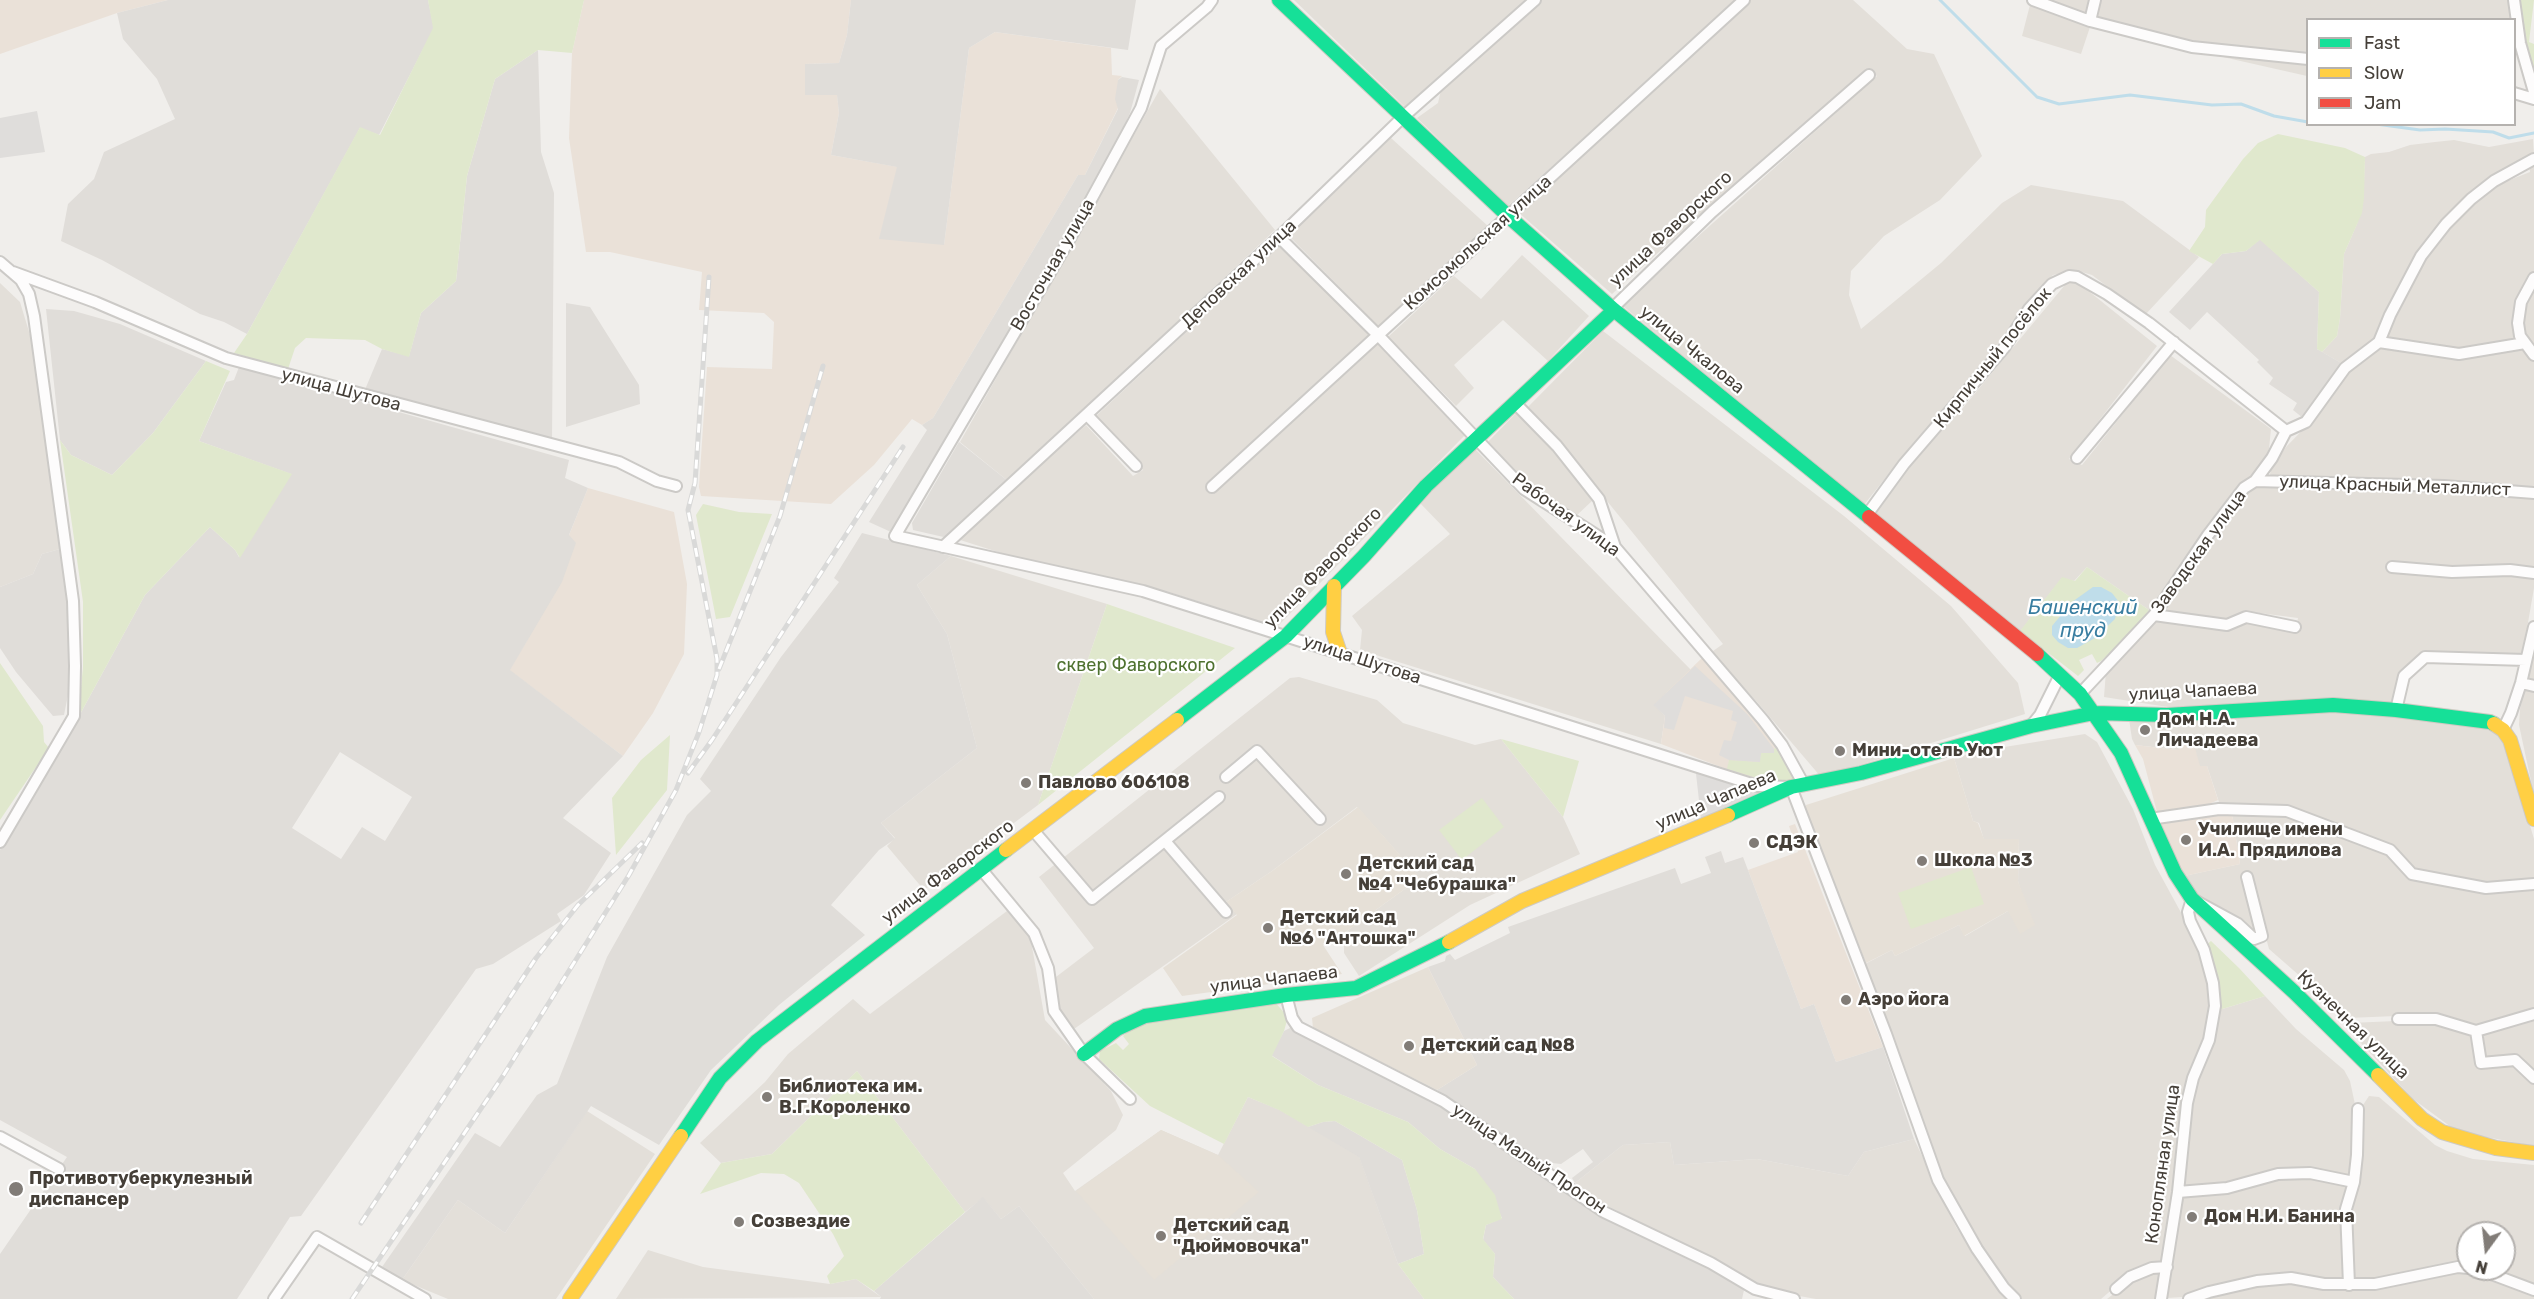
<!DOCTYPE html>
<meta charset="utf-8">
<style>
body{margin:0}
#map{position:relative;width:2534px;height:1299px;overflow:hidden;background:#f0eeeb;font-family:Rubik,sans-serif}
canvas{display:block}
.legend{position:absolute;left:2306px;top:18px;width:210px;height:108px;box-sizing:border-box;background:#fff;border:2px solid #b5b2af;margin:0;padding:8px 10px;list-style:none;font-size:18px;color:#453f38}
.legend li{display:flex;align-items:center;gap:12px;height:30px}
.legend b{width:30px;border:2px solid #b5b2af}
.north{position:absolute;left:2456px;top:1221px;width:60px;height:60px;box-sizing:border-box;background:#fff;border:2px solid #b5b2af;border-radius:50%;rotate:195deg;font-size:16px;font-weight:700;line-height:24px;text-align:center;color:#453f38}
.north::after{content:'';display:block;margin:auto;width:21px;height:27px;background:#817c77;clip-path:polygon(50% 0,100% 100%,50% 72%,0 100%)}
</style>
<div id="map">
<canvas width="2534" height="1299"></canvas>
<ul class="legend">
<li><b style="height:8px;background:#16e098"></b>Fast</li>
<li><b style="height:8px;background:#ffcf43"></b>Slow</li>
<li><b style="height:8px;background:#f24e42"></b>Jam</li>
</ul>
<div class="north">N</div>
</div>
<script>
const g = document.querySelector('canvas').getContext('2d');
g.lineJoin = 'round';
function fill(path, color) {
  g.fillStyle = color;
  g.fill(path, 'evenodd');
}
function poly(rows) {
  const path = new Path2D();
  for (const r of rows) {
    path.moveTo(r[0], r[1]);
    for (let i = 2; i < r.length; i += 2) path.lineTo(r[i], r[i + 1]);
  }
  return path;
}
function strokePath(path, color, width, dash) {
  g.strokeStyle = color;
  g.lineWidth = width;
  g.lineCap = dash ? 'butt' : 'round';
  g.setLineDash(dash || []);
  g.stroke(path);
}
function label(font, color, halo, rows, align = 'center') {
  g.font = font + ' Rubik,sans-serif';
  g.lineWidth = 4.5;
  g.setLineDash([]);
  g.textBaseline = 'middle';
  g.strokeStyle = halo;
  g.fillStyle = color;
  for (const [text, x, y, turn = 0] of rows) {
    g.save();
    g.translate(x, y);
    g.rotate((+turn || 0) * Math.PI / 180);
    g.textAlign = isNaN(turn) ? turn : align;
    if (halo) g.strokeText(text, 0, 0);
    g.fillText(text, 0, 0);
    g.restore();
  }
}
const residential = poly([
 [1294,0,1528,0,1406,108],
 [1539,0,1737,0,1508,206,1417,118,1438,103,1441,90],
 [1749,0,1853,0,1907,49,1934,54,1982,156,1940,200,1884,236,1851,271,1849,295,1861,329,1941,263,2002,203,2031,185,2123,201,2199,257,2145,315,2092,275,2075,270,2053,275,2031,297,1980,369,1903,456,1863,506,1623,306,1685,248,1877,76,1869,70,1765,157,1612,294,1518,212,1600,141],
 [2029,0,2511,0,2514,19,2308,20,2307,76,2090,27,2081,54,2022,36,2031,1],
 [1160,89,1275,230,1008,481,960,442],
 [1391,138,1489,227,1379,327,1289,236],
 [2533,139,2534,155,2468,196,2427,238,2418,253,2377,339,2343,364,2322,352,2337,336,2340,318,2344,254,2357,224,2364,181,2365,157,2371,154,2389,152,2410,145,2435,142,2454,140,2489,147],
 [2534,164,2534,273,2530,279,2519,341,2459,350,2383,338,2424,258,2450,227,2478,198,2502,183,2530,172,2529,165],
 [1281,244,1465,435,1277,627,1169,592,1036,564,957,539,1086,425,1133,476,1143,470,1095,417],
 [1522,255,1589,316,1548,361,1503,320,1454,365,1474,388,1456,406,1388,337,1454,276,1481,299],
 [2069,280,2086,289,2157,346,2069,459,2082,465,2170,355,2271,429,2269,449,2261,468,2242,484,2149,610,2087,567,2074,581,2062,578,2019,633,1878,518,1874,510,1907,466,1962,409],
 [2534,281,2534,350,2523,336,2524,303],
 [0,283,20,302,33,345,40,383,60,549,42,554,33,574,0,587],
 [1603,331,1844,516,1951,606,2018,683,2025,714,1821,777,1757,702,1719,662,1713,651,1723,644,1607,501,1527,408],
 [2379,345,2460,356,2524,345,2534,359,2534,490,2381,478,2271,477,2270,474,2272,467,2286,447,2320,412,2345,371],
 [1518,411,1552,446,1592,501,1576,516,1526,488,1485,445],
 [1472,446,1691,670,1654,705,1665,716,1661,744,1360,650,1362,630,1352,616,1450,534,1418,501],
 [2265,483,2434,488,2534,498,2534,588,2522,657,2423,655,2402,675,2393,704,2332,699,2168,707,2104,697,2106,671,2156,619,2226,627,2246,621,2296,629,2298,618,2244,611,2224,621,2162,612,2209,539,2246,490],
 [951,556,1107,604,1038,805,924,890,887,846,895,838,881,823,977,748,947,634,917,585],
 [2534,649,2534,795,2519,725,2520,709],
 [1299,677,1377,700,1403,723,1475,745,1501,739,1563,817,1580,854,1470,905,1359,976,1344,953,1344,933,1420,878,1357,807,1272,871,1226,902,1237,914,1074,1029,1059,1009,1052,980,1094,948,1039,877,1290,678],
 [2331,707,2409,715,2483,728,2495,733,2505,742,2534,839,2534,881,2487,885,2413,871,2393,847,2283,808,2220,805,2207,766,2200,767,2178,750,2135,745,2132,739,2129,719],
 [2085,734,2097,742,2133,809,2155,865,2202,951,2210,984,2211,1022,2197,1059,2165,1264,2129,1275,2101,1299,2021,1299,2008,1286,1982,1249,1941,1179,1863,965,1892,950,1895,956,1959,925,1965,936,2008,911,2021,891,2018,881,2019,840,1984,840,1979,823,1973,821,1954,758,1986,750],
 [2232,813,2279,813,2388,853,2411,876,2486,890,2534,886,2534,1011,2475,1027,2396,1016,2348,1018,2269,949,2248,871,2243,873,2258,926,2250,932,2199,896,2191,889,2184,876,2240,864],
 [1007,911,1025,928,1031,941,1045,1020,1111,1091,1123,1115,1116,1130,1063,1173,1075,1191,1161,1130,1218,1155,1248,1097,1280,1110,1359,1156,1398,1264,1424,1299,1094,1299,1019,1206,1001,1219,983,1198,965,1212,857,1071,772,1154,721,1163,700,1143,765,1082,788,1054,853,999,870,1014],
 [2265,996,2296,1029,2344,1070,2350,1081,2356,1109,2352,1179,2310,1171,2227,1186,2182,1189,2196,1079,2212,1042,2219,1010],
 [2534,1015,2534,1074,2516,1059,2482,1061,2477,1032],
 [2419,1020,2474,1033,2479,1066,2514,1063,2534,1079,2534,1146,2470,1134,2451,1127,2413,1099,2361,1043,2349,1027,2350,1023],
 [2369,1096,2379,1097,2435,1145,2447,1151,2473,1159,2534,1165,2534,1285,2493,1269,2504,1269,2504,1233,2468,1233,2468,1264,2375,1281,2351,1282,2348,1208,2361,1108],
 [587,1111,655,1154,556,1299,448,1299,402,1280,458,1200,505,1233],
 [1914,1139,1956,1227,1989,1276,2009,1299,1816,1299,1794,1295,1755,1285,1713,1260,1608,1206,1575,1183,1623,1145,1670,1142,1674,1165,1757,1159,1848,1176,1864,1152],
 [2278,1175,2309,1175,2352,1183,2347,1281,2325,1279,2209,1288,2182,1297,2167,1298,2182,1195],
 [648,1250,703,1267,830,1284,856,1279,881,1297,616,1299],
 [2458,1269,2483,1272,2534,1293,2534,1299,2196,1299,2291,1279,2324,1286],
 [2151,1271,2162,1271,2157,1299,2107,1299,2131,1280]
]);
const commercial = poly([
 [0,0,168,0,117,13,0,54],
 [584,0,851,0,847,35,839,63,805,64,805,95,837,94,839,113,831,155,898,167,944,245,969,48,995,32,1111,48,1112,75,1122,76,1118,80,1118,108,1085,175,1078,175,933,418,922,425,912,419,874,465,831,504,701,496,699,487,707,367,772,369,774,322,764,313,699,310,702,272,610,252,586,252,569,138,572,53],
 [588,488,674,512,687,584,684,654,653,713,623,756,509,670,526,642],
 [1702,658,1780,746,1767,781,1739,774,1661,744,1665,716,1653,705],
 [2193,741,2200,766,2207,766,2218,800,2209,804,2157,812,2143,759,2135,745,2178,750,2183,743],
 [2232,813,2240,864,2184,876,2174,861,2161,821],
 [1795,824,1883,1047,1836,1062,1814,1004,1801,1009,1748,870,1798,852,1789,826]
]);
const industrial = poly([
 [168,0,428,0,434,28,379,135,360,128,247,334,224,322,200,314,102,260,61,241,68,204,94,179,104,152,175,119,157,79,123,39,117,13],
 [851,0,1136,0,1128,50,995,32,969,48,944,245,879,239,897,167,831,155,839,113,837,95,805,95,805,64,839,63,847,35],
 [538,50,541,152,554,193,552,439,364,392,382,349,409,356,421,313,456,281,467,176,495,79],
 [1122,77,1139,80,1130,113,1095,188,891,532,869,522,927,430,922,425,933,418,1078,175,1085,175,1118,109,1115,99,1118,80],
 [2260,239,2319,292,2317,349,2343,364,2303,418,2293,410,2297,403,2269,384,2273,378,2257,362,2259,360,2207,312,2190,330,2169,312,2222,254,2246,251],
 [566,303,590,307,639,385,640,404,566,427],
 [46,309,74,311,120,324,206,361,153,433,112,475,71,455,60,440],
 [239,367,569,460,565,478,588,488,569,535,576,543,562,582,510,670,623,756,563,818,611,853,584,895,557,914,561,921,493,964,476,969,301,1216,290,1217,237,1299,0,1299,0,1254,67,1157,0,1120,0,850,78,718,145,595,210,527,235,550,239,557,291,474,199,441,226,382,234,380],
 [340,752,412,797,385,841,362,827,341,859,292,828],
 [959,442,1008,481,948,538,913,530,912,523],
 [862,533,951,556,917,585,947,634,977,748,881,823,895,839,879,850,831,905,865,935,779,1005,711,1070,659,1145,591,1106,505,1233,458,1200,402,1280,382,1267,475,1133,500,1147,537,1095,557,1084,607,957,687,815,711,791,700,779,781,657,839,582,834,578],
 [60,549,66,591,71,680,64,715,53,716,16,672,0,648,0,587,33,574,42,554],
 [1721,851,1725,863,1743,857,1801,1009,1814,1004,1836,1062,1883,1047,1914,1139,1864,1152,1848,1176,1757,1159,1674,1165,1670,1142,1623,1145,1575,1183,1572,1178,1593,1162,1583,1149,1561,1164,1543,1162,1437,1090,1477,1065,1428,967,1445,961,1446,956,1450,954,1455,960,1510,933,1508,927,1675,868,1681,884,1711,873,1705,857],
 [1294,1026,1440,1102,1538,1169,1726,1276,1744,1290,1742,1299,1514,1299,1493,1277,1495,1254,1483,1240,1486,1225,1502,1218,1475,1169,1440,1149,1408,1122,1318,1085,1271,1055,1284,1031],
 [1335,1121,1402,1160,1417,1210,1424,1254,1398,1264,1359,1157,1308,1127,1323,1122],
 [983,1197,1001,1219,1019,1206,1094,1299,880,1299,881,1297,874,1291]
]);
const education = poly([
 [1954,758,1973,821,1978,823,1984,839,2019,839,2018,881,2035,925,2020,934,2008,911,1964,936,1959,925,1895,956,1892,950,1866,963,1805,813,1806,805],
 [1358,807,1420,878,1344,933,1323,945,1342,974,1182,996,1163,968,1237,915,1226,902,1272,871],
 [1428,967,1477,1065,1437,1090,1313,1028,1312,1018],
 [1161,1130,1218,1155,1259,1192,1154,1280,1076,1191]
]);
const green = poly([
 [428,0,584,0,572,53,538,50,495,79,467,176,456,281,421,313,409,357,382,349,365,340,306,338,295,348,288,369,234,353,247,334,360,127,380,135,433,28],
 [2518,0,2534,0,2529,42,2534,44,2534,81,2525,45],
 [2278,134,2345,148,2365,157,2364,198,2362,213,2344,254,2340,318,2337,336,2322,352,2317,349,2319,292,2260,240,2246,251,2222,254,2213,264,2189,251,2205,227,2206,210,2243,159,2258,143],
 [206,361,230,371,199,441,292,474,240,558,235,550,210,527,145,595,78,718,83,667,83,602,60,440,71,455,112,475,153,433],
 [703,504,739,512,772,514,730,617,716,619,696,515],
 [2087,567,2149,610,2139,626,2101,661,2097,663,2092,654,2079,660,2084,670,2078,676,2020,631,2062,577,2075,581],
 [1107,604,1235,648,1038,805],
 [0,663,43,726,44,742,49,748,0,820],
 [670,735,667,790,616,855,612,798,641,760],
 [1501,739,1579,761,1563,817],
 [1780,746,1797,780,1767,781,1727,769,1729,760,1760,762,1760,753,1774,752,1774,749],
 [1482,798,1504,827,1462,860,1439,830],
 [1971,867,1984,904,1911,929,1898,893],
 [2211,941,2239,968,2265,996,2219,1010,2206,945],
 [1273,1000,1288,1017,1284,1031,1272,1056,1318,1085,1408,1122,1440,1149,1475,1169,1495,1195,1502,1219,1486,1225,1483,1239,1495,1254,1493,1277,1514,1299,1424,1299,1398,1264,1424,1254,1417,1210,1402,1160,1335,1121,1323,1122,1308,1127,1279,1110,1248,1097,1224,1144,1150,1106,1099,1059,1100,1051,1116,1043,1123,1050,1129,1044,1123,1036,1132,1028,1152,1021,1248,1009],
 [857,1071,965,1212,874,1291,856,1279,830,1284,827,1276,844,1256,833,1234,799,1183,784,1174,761,1173,700,1194,721,1163,772,1154]
]);
const parking = poly([
 [37,111,45,152,0,158,0,118],
 [1695,666,1747,714,1774,749,1774,753,1761,753,1760,762,1729,760,1719,755,1724,740,1731,741,1737,722,1731,720,1733,711,1685,696,1674,730,1664,728,1665,716,1653,705],
 [1695,765,1758,786,1791,787,1702,827]
]);
const water = poly([
 [2093,587,2101,587,2112,593,2119,602,2115,619,2095,638,2077,648,2068,648,2058,642,2052,635,2052,626,2072,602]
]);
const stream = poly([
 [1940,0,2037,97,2059,104,2130,95,2212,105,2241,104,2274,116,2308,122],
 [2376,124,2420,130,2445,129,2493,132,2509,138,2534,133]
]);
const street = poly([
 [1212,0,1207,7,1161,46,1141,108,1068,242,895,536,1143,591,1758,786,1791,787,1886,1034,1938,1180,1977,1249,2004,1288,2015,1299],
 [2033,0,2090,21,2095,0],
 [2514,0,2520,43,2534,92],
 [2090,21,2192,47,2308,59],
 [2514,93,2534,99],
 [1279,237,1378,335,1524,489,1615,547,1763,720,1782,745,1804,785],
 [0,262,21,280,29,294,34,316,73,601,75,666,74,716,0,842],
 [13,272,95,302,226,358,619,462,657,481,676,486],
 [2534,278,2521,302,2518,323,2520,336,2534,355],
 [1614,310,1617,304,1712,212,1869,75],
 [2379,342,2459,354,2525,343],
 [1515,403,1557,446,1599,499,1615,547],
 [1088,416,1136,466],
 [2286,431,2306,422,2345,368,2379,342,2390,315,2421,256,2446,224,2471,199,2494,181,2534,159],
 [2077,458,2174,342],
 [2255,481,2444,486,2534,493],
 [1212,487,1744,0],
 [1868,516,1869,512,1904,464,2004,348,2029,309,2052,284,2069,276,2077,277,2107,294,2149,323,2286,431],
 [943,547,1279,237,1403,117,1535,0],
 [2392,567,2452,572,2510,570,2534,573],
 [2154,615,2227,625,2246,617,2295,627],
 [2521,683,2534,686],
 [2080,694,2154,615,2208,535,2244,488,2255,481,2272,458,2286,431],
 [2396,710,2404,676,2425,657,2526,660],
 [2031,726,2040,715,2060,675],
 [2503,730,2511,713,2521,683,2534,627],
 [1226,777,1257,751,1320,819],
 [2150,819,2219,809,2287,811,2390,850,2412,874,2486,888,2534,884],
 [1033,830,1092,899,1219,797],
 [1165,841,1226,912],
 [981,869,1034,933,1048,968,1054,1011,1084,1054,1130,1099],
 [1286,995,1292,1018,1298,1027,1443,1101,1604,1212,1711,1263,1755,1289,1794,1299],
 [2398,1019,2436,1019,2476,1031,2534,1014],
 [2476,1031,2481,1063,2515,1060,2534,1078],
 [0,1137,59,1169],
 [2178,1192,2227,1188,2278,1174,2310,1173,2354,1182],
 [2478,1269,2534,1290],
 [2349,1285,2346,1209,2354,1182,2357,1155,2358,1109],
 [2116,1289,2130,1277,2152,1268,2167,1267],
 [274,1299,317,1237,425,1299],
 [2161,1299,2178,1192,2187,1103,2193,1078,2209,1040,2215,1006,2213,983,2204,950,2190,921,2188,912,2192,899,2238,924,2254,939,2262,936,2247,877],
 [2189,1299,2209,1292,2257,1281,2291,1278,2324,1284,2375,1284,2458,1267,2468,1268]
]);
const fast = poly([
 [1279,0,1508,216,1614,310,1869,517],
 [2037,654,2080,694,2121,753,2175,873,2192,899,2294,992,2378,1075],
 [1177,720,1286,636,1364,556,1426,486,1614,310],
 [1728,815,1791,787,1861,773,2031,726,2094,713,2167,715,2333,705,2396,710,2490,722,2494,724],
 [1084,1054,1117,1029,1145,1016,1286,995,1356,988,1449,942],
 [681,1136,720,1078,757,1041,1006,850]
]);
const slow = poly([
 [1334,586,1333,632,1340,653],
 [2494,724,2503,730,2510,740,2534,819],
 [1006,850,1177,720],
 [1449,942,1522,901,1728,815],
 [2378,1075,2422,1119,2442,1132,2496,1148,2534,1153],
 [570,1299,681,1136]
]);
const jam = poly([
 [1869,517,2037,654]
]);
const rail = poly([
 [719,669,780,516,823,366],
 [688,773,712,740,903,447],
 [361,1223,536,958,578,905,642,843],
 [352,1299,503,1076,629,875,676,790,699,732,717,675,717,659,688,510,695,483,709,277]
]);
const markers = [
 [2145,730,6,"#817c77"],
 [1840,751,6,"#817c77"],
 [1026,783,6,"#817c77"],
 [2186,840,6,"#817c77"],
 [1754,843,6,"#817c77"],
 [1922,861,6,"#817c77"],
 [1346,874,6,"#817c77"],
 [1268,928,6,"#817c77"],
 [1846,1000,6,"#817c77"],
 [1409,1046,6,"#817c77"],
 [767,1097,6,"#817c77"],
 [16,1189,8,"#817c77"],
 [2192,1217,6,"#817c77"],
 [739,1222,6,"#817c77"],
 [1161,1236,6,"#817c77"]
];
const streetNames = [
 ["улица Фаворского",1671,229,-43],
 ["Комсомольская улица",1478,243,-42],
 ["Восточная улица",1053,265,-60],
 ["Деповская улица",1239,274,-43],
 ["улица Чкалова",1692,350,39],
 ["Кирпичный посёлок",1993,358,-51],
 ["улица Шутова",341,390,15],
 ["улица Красный Металлист",2395,486,2],
 ["Рабочая улица",1566,515,36],
 ["Заводская улица",2199,552,-54],
 ["улица Фаворского",1323,568,-46],
 ["улица Шутова",1362,660,18],
 ["улица Чапаева",2193,692,-3],
 ["улица Чапаева",1716,800,-23],
 ["улица Фаворского",948,872,-37],
 ["улица Чапаева",1274,980,-7],
 ["Кузнечная улица",2353,1025,44],
 ["улица Малый Прогон",1529,1159,34],
 ["Конопляная улица",2163,1164,-82]
];
const parkNames = [
 ["сквер Фаворского",1136,666]
];
const poiNames = [
 ["Дом Н.А.",2157,720],
 ["Личадеева",2157,741],
 ["Мини-отель Уют",1852,751],
 ["Павлово 606108",1038,783],
 ["Училище имени",2198,830],
 ["И.А. Прядилова",2198,851],
 ["СДЭК",1766,843],
 ["Школа №3",1934,861],
 ["Детский сад",1358,864],
 ["№4 \"Чебурашка\"",1358,885],
 ["Детский сад",1280,918],
 ["№6 \"Антошка\"",1280,939],
 ["Аэро йога",1858,1000],
 ["Детский сад №8",1421,1046],
 ["Библиотека им.",779,1087],
 ["В.Г.Короленко",779,1108],
 ["Противотуберкулезный",29,1179],
 ["диспансер",29,1200],
 ["Дом Н.И. Банина",2204,1217],
 ["Созвездие",751,1222],
 ["Детский сад",1173,1226],
 ["\"Дюймовочка\"",1173,1247]
];
const waterNames = [
 ["Башенский",2083,608],
 ["пруд",2083,631]
];
fill(residential, '#e3dfd9');
fill(commercial, '#eae1d8');
fill(industrial, '#e0ddd9');
fill(education, '#e6e0d7');
fill(green, '#e0e8cd');
fill(parking, '#dfdddb');
fill(water, '#bfddea');
strokePath(stream, '#bfddea', 3);
strokePath(street, '#cccac7', 14);
strokePath(fast, '#cecac2', 16);
strokePath(slow, '#cecac2', 16);
strokePath(jam, '#cecac2', 16);
strokePath(street, '#fdfcfc', 10);
strokePath(fast, '#16e098', 14);
strokePath(slow, '#ffcf43', 14);
strokePath(jam, '#f24e42', 14);
strokePath(rail, '#d9d9d8', 5);
strokePath(rail, '#fff', 3, [9]);
for (const [x, y, r, color] of markers) {
  const dot = new Path2D();
  dot.arc(x, y, r, 0, 2 * Math.PI);
  g.fillStyle = color;
  g.fill(dot);
  strokePath(dot, '#fff', 2);
}
label('18px', '#453f38', '#fff', streetNames);
label('18px', '#4f7230', '#fff', parkNames);
label('bold 18px', '#453f38', '#fff', poiNames, 'left');
label('italic 20px', '#387da0', '#fff', waterNames);
</script>
